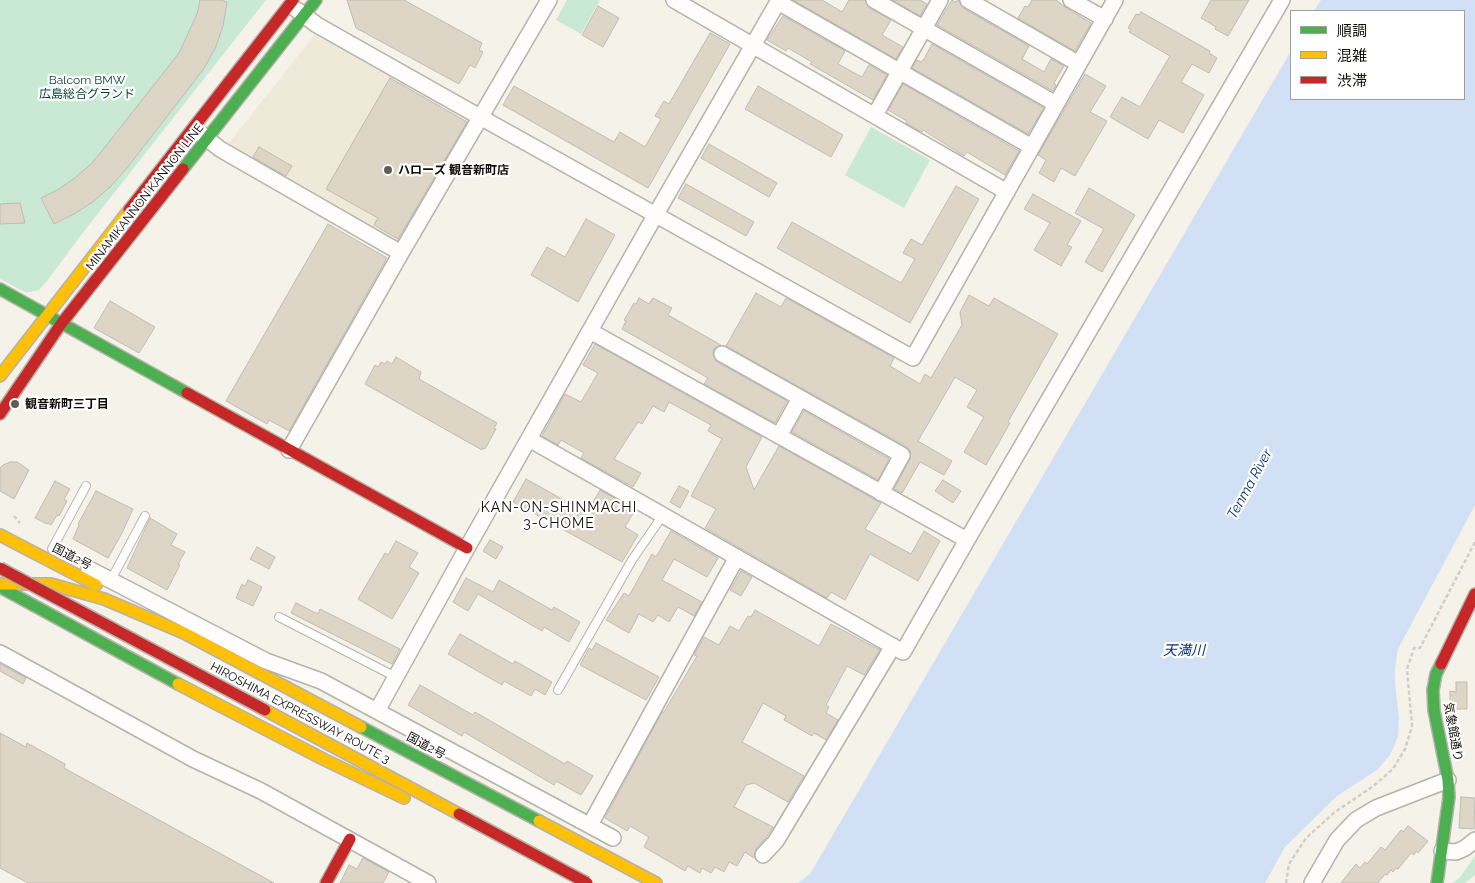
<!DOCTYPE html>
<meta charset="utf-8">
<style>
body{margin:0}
#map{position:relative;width:1475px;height:883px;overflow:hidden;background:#f5f2e9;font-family:Raleway,"Noto Sans JP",sans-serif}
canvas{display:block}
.legend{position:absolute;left:1290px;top:10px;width:175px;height:90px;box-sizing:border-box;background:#fff;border:1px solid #9f9e9c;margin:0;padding:6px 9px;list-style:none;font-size:15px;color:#0f0d08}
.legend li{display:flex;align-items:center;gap:10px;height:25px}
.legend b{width:25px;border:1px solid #9f9e9c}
</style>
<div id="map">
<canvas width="1475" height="883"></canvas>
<ul class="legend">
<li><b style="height:6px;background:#4caf50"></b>順調</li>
<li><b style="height:6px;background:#ffc107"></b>混雑</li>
<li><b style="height:6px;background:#c62828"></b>渋滞</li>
</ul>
</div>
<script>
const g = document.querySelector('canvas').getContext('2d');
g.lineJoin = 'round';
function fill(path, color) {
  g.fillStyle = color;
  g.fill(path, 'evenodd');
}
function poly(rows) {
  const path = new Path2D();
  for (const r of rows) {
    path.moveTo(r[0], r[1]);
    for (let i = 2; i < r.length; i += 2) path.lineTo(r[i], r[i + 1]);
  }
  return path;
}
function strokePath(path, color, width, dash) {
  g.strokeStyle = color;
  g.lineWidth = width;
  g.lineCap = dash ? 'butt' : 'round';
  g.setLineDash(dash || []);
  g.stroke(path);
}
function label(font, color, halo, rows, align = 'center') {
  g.font = font + ' Raleway,"Noto Sans JP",sans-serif';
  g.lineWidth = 4.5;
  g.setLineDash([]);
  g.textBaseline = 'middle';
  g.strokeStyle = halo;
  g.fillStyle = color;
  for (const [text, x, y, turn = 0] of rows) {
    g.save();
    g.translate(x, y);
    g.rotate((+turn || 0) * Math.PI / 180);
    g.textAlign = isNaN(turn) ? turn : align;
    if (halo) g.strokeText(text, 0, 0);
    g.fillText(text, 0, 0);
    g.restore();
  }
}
const built = poly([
 [318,33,469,118,470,122,401,241,396,242,230,147,229,143,315,34]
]);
const green = poly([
 [0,0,266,0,81,235,47,281,39,290,30,292,25,292,0,279],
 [567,0,600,0,581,34,556,20],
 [871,127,930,160,904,208,845,175],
 [1475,856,1475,875,1465,883,1453,883,1460,877]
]);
const water = poly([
 [1321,0,1475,0,1475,505,1398,649,1395,669,1395,684,1399,718,1398,737,1390,755,1377,770,1337,796,1285,847,1265,883,798,883,810,874,1291,51,1291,99,1464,99,1464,11,1314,11]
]);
const building = poly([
 [200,0,220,0,227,2,223,26,215,49,203,70,127,168,111,186,94,201,74,214,54,224,41,198,59,189,76,177,91,164,105,147,179,53,197,14,200,0],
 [347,0,404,0,482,43,479,50,483,52,475,68,470,65,459,84,356,28,347,0],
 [793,0,822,0,842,12,849,0,865,0,869,8,891,20,882,35,903,47,896,59,793,0],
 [893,0,920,0,927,4,920,16,893,0],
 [952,0,955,2,959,0,963,8,1029,46,1022,59,1044,72,1051,59,1064,66,1054,83,1056,85,1053,91,937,25,952,0],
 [1032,0,1056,0,1066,8,1091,23,1075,51,1018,18,1025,6,1028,7,1032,0],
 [1211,0,1249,0,1228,36,1215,29,1216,27,1201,18,1211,0],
 [598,6,619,18,603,47,582,35,598,6],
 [1141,12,1210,51,1209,53,1217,58,1209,73,1192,64,1181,82,1204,95,1183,133,1159,120,1148,139,1110,117,1122,97,1140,107,1170,56,1129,32,1131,30,1128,28,1136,14,1139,15,1141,12],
 [783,16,845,51,838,64,862,77,869,65,887,75,873,100,810,64,812,62,788,48,786,51,767,40,783,16],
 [710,33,730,44,648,188,503,105,514,86,614,142,620,132,645,147,661,119,655,116,664,101,669,104,710,33],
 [932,44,1044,108,1028,134,912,68,917,60,921,62,924,59,932,44],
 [1085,74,1106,86,1090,112,1107,121,1075,176,1061,168,1054,182,1039,173,1046,160,1038,155,1085,74],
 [390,78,467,122,398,239,374,225,378,218,326,189,390,78],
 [903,84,1019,151,1005,175,967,152,964,156,923,130,922,132,906,123,907,121,888,110,903,84],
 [758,86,843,135,831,157,745,109,758,86],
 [709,144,777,183,769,197,701,158,709,144],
 [259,147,292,166,286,176,253,157,259,147],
 [686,184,754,222,746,236,678,198,686,184],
 [956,186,979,199,910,323,777,248,792,222,901,283,915,259,903,253,911,239,922,245,956,186],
 [1089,188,1135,215,1102,272,1085,262,1104,229,1075,213,1089,188],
 [1033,194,1081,221,1067,245,1072,247,1061,266,1034,250,1050,223,1024,209,1033,194],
 [20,203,25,223,0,224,0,204,20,203],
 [586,219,615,235,578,302,531,275,547,247,565,257,586,219],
 [328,224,387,258,289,431,269,420,267,424,226,401,328,224],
 [756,293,781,307,786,298,894,358,890,366,920,384,925,374,931,378,962,325,960,312,969,295,989,306,994,298,1058,334,1008,422,1010,423,986,465,964,452,984,417,967,407,977,390,955,377,918,441,952,461,944,475,920,462,902,493,894,489,910,459,910,451,907,447,726,346,756,293],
 [639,298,649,304,653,298,672,308,668,315,721,345,714,349,713,354,717,362,787,401,775,423,704,384,708,378,622,329,626,321,624,320,634,303,636,304,639,298],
 [110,301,155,327,139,353,94,328,110,301],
 [595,344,762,437,746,467,754,490,779,446,881,503,865,529,911,554,924,531,940,541,918,581,870,554,845,600,831,592,827,598,705,528,716,509,691,496,722,439,708,431,711,425,669,402,664,412,653,406,642,424,638,422,614,459,641,473,633,487,581,458,584,453,561,440,558,445,542,436,565,394,581,402,598,373,583,365,595,344],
 [396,357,421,372,419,379,497,423,494,428,496,429,485,449,483,448,482,450,365,384,375,365,378,367,381,362,385,364,387,361,392,364,396,357],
 [804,411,889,459,878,480,792,432,804,411],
 [10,462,17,462,29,470,14,499,0,491,0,468,3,465,10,462],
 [526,479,587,513,600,490,635,510,625,527,638,535,622,562,513,502,526,479],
 [943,480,961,491,953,503,935,491,943,480],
 [55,481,70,489,64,499,67,501,59,516,57,515,51,525,48,523,47,524,35,518,55,481],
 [679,486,689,491,680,508,670,502,679,486],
 [96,491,133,509,122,533,108,558,73,539,79,525,78,524,96,491],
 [150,518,177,534,171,545,185,552,178,564,180,565,167,590,127,568,150,518],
 [671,531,718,558,707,577,674,559,662,580,702,602,694,616,678,607,669,622,658,615,653,622,639,614,629,633,606,620,624,593,629,596,652,554,656,557,671,531],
 [490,540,503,547,496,559,483,551,490,540],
 [396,541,418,553,409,567,419,573,392,619,358,599,385,553,388,555,396,541],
 [257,547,275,557,269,569,250,559,257,547],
 [741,571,752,577,741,596,730,590,741,571],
 [466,578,493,592,499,580,552,610,554,607,580,622,569,642,544,627,542,631,478,594,468,611,453,602,466,578],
 [248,580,262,587,253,606,236,598,242,584,245,586,248,580],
 [296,603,318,614,320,609,400,649,392,664,291,613,296,603],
 [755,610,819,646,831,624,880,650,864,675,847,666,826,705,829,707,826,713,838,720,826,740,814,733,812,736,784,720,786,716,763,703,742,742,804,776,788,802,754,783,746,785,734,807,773,827,768,835,756,849,754,858,745,852,737,866,729,862,724,872,715,867,711,873,702,868,700,873,688,866,685,871,644,847,649,837,630,826,627,831,605,818,662,712,664,712,697,656,694,655,704,637,719,645,730,626,739,631,748,616,751,617,755,610],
 [460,634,513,664,515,661,552,682,545,695,535,689,531,696,504,681,502,685,448,654,460,634],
 [596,643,659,677,646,700,580,665,589,648,592,650,596,643],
 [0,664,26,678,23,684,0,671,0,664],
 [1456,682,1467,682,1467,709,1450,709,1450,691,1456,692,1456,682],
 [420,685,473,715,475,712,565,764,567,761,593,776,581,795,556,781,554,785,464,732,462,736,408,705,420,685],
 [0,733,26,747,27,743,65,764,64,768,274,883,28,883,0,868,0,733],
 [1461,797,1475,798,1474,829,1459,828,1461,797],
 [1408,826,1428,841,1418,853,1416,851,1414,855,1411,853,1398,869,1396,868,1393,872,1391,870,1387,875,1385,874,1378,883,1341,883,1356,864,1360,868,1365,862,1367,864,1381,847,1385,850,1401,830,1403,832,1408,826],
 [363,858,389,872,383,883,340,883,349,865,357,869,363,858]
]);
const path = poly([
 [14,516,20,523],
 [1286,883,1289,864,1306,838,1335,812,1372,787,1393,769,1405,749,1412,726,1407,669,1414,648,1420,648,1475,542]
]);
const lane = poly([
 [52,549,86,486],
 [111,580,145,516],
 [279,617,396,677],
 [558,690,632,560,663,515]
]);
const street = poly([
 [674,0,1007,192],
 [874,0,1056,104],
 [968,0,1079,64],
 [1071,0,1105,19],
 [778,2,1032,147],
 [297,10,317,25,480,117,913,358,1115,0],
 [875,115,940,0],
 [200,133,220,149,401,253],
 [590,331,967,540],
 [722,354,902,455,881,493],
 [779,436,800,398],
 [529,439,903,652,967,540,1282,0],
 [289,450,401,253,549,0],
 [89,569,266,661,321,681,613,838],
 [0,653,193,759,261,791,428,883],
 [377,711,467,548,656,214,779,0],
 [590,825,737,557],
 [1442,851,1456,852,1465,848,1475,840],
 [763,855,776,841,893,646],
 [1312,883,1337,840,1356,820,1376,808,1448,780]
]);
const fast = poly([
 [183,169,316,0],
 [0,289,187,393],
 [0,587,178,684],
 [361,727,539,821],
 [1437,883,1449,797,1448,780,1434,710,1433,690,1436,674,1441,664]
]);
const slow = poly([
 [0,376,129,210],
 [0,535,96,585],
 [0,584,51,584,104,599,184,633,361,727],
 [178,684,325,760,404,798],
 [539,821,656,883]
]);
const jam = poly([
 [129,210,293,0],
 [187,393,467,548],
 [0,414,61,324,183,169],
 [1441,664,1475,594],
 [326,883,350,839]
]);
const slowBridge = poly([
 [265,710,459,814]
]);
const jamBridge = poly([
 [0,568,265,710],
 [459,814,587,883]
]);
const markers = [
 [388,170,5,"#605d57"],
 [15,404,5,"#605d57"]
];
const parkNames = [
 ["Balcom BMW",87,80],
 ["広島総合グランド",87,94]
];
const poiNames = [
 ["ハローズ 観音新町店",398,170],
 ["観音新町三丁目",25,404]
];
const streetNames = [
 ["MINAMIKANNON KANNON LINE",145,197,-52],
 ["国道2号",72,557,27],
 ["HIROSHIMA EXPRESSWAY ROUTE 3",300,713,28],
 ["気象館通り",1453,732,80],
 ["国道2号",426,746,28]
];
const waterNames = [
 ["Tenma River",1250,484,-61],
 ["天満川",1184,651]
];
const neighbourhoodNames = [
 ["KAN-ON-SHINMACHI",559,508],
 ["3-CHOME",559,524]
];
fill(built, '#eee9d8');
fill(green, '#c9e9d4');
fill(water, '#d2e0f5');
fill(building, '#ddd6c6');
strokePath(building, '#bfbcb5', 1);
strokePath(lane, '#b5b2ac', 10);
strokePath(street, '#b5b2ac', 18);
strokePath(fast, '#b5b2ac', 14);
strokePath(slow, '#b5b2ac', 14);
strokePath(jam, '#b5b2ac', 14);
strokePath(path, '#cfcecc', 2.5, [4, 2.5]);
strokePath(lane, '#fefdfc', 8);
strokePath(street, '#fefdfc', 15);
strokePath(fast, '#4caf50', 11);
strokePath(slow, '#ffc107', 11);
strokePath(jam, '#c62828', 11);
strokePath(slowBridge, '#b5b2ac', 14, []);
strokePath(jamBridge, '#b5b2ac', 14, []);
strokePath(slowBridge, '#ffc107', 11);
strokePath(jamBridge, '#c62828', 11);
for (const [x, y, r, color] of markers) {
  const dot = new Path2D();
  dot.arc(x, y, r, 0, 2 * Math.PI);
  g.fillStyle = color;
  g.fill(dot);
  strokePath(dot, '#fff', 2);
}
label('12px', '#013e27', '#fff', parkNames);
label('bold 12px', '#0f0d08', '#fff', poiNames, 'left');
label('12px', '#0f0d08', '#fff', streetNames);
label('italic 14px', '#093271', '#fff', waterNames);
g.letterSpacing = '1px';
label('14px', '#0f0d08', '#fff', neighbourhoodNames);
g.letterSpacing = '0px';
</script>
